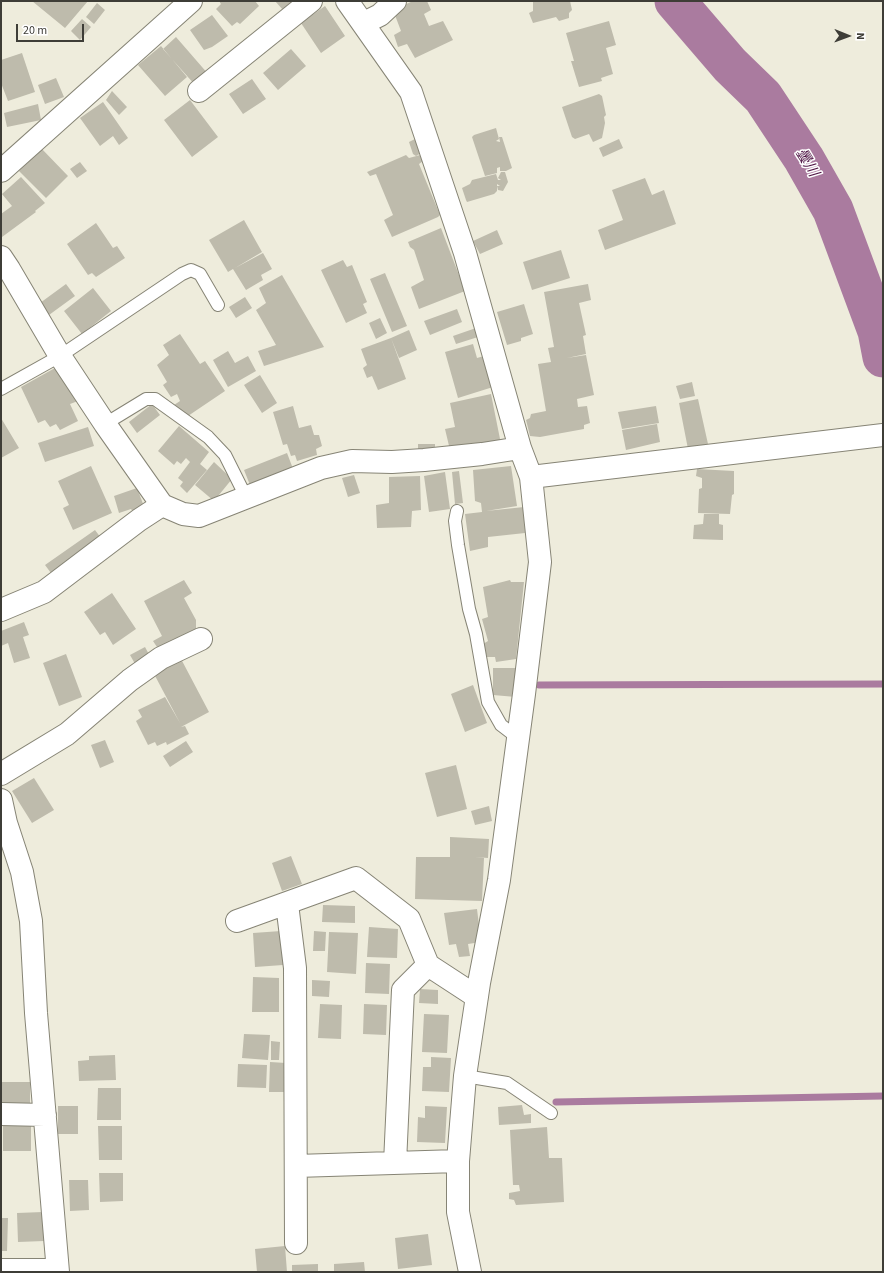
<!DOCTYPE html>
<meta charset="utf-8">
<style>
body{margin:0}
#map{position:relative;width:884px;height:1273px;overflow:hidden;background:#eeecdc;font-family:"Source Sans 3",sans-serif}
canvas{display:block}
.frame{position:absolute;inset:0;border:2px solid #3e3d37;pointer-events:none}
.north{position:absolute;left:828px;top:16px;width:40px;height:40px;-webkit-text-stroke:3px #fff;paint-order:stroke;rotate:91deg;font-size:11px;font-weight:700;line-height:16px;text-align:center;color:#3e3d37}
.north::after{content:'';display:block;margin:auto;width:14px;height:18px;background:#3e3d37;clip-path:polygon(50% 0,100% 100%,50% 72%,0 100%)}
.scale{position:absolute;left:16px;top:24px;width:68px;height:18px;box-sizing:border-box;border:2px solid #3e3d37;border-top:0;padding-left:5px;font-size:12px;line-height:14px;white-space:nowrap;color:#3e3d37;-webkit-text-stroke:3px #fff;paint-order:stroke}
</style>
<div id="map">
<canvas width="884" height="1273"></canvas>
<div class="frame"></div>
<div class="north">N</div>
<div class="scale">20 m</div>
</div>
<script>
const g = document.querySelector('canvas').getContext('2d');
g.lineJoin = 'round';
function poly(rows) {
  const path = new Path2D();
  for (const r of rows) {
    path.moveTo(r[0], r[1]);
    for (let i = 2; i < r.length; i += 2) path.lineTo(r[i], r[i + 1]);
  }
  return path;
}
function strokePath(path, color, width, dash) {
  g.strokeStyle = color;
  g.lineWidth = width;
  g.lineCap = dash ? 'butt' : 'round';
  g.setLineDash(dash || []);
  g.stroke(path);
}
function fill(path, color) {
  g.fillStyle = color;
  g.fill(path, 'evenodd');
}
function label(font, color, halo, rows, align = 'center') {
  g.font = font + ' "Source Sans 3","Noto Sans JP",sans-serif';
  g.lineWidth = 3;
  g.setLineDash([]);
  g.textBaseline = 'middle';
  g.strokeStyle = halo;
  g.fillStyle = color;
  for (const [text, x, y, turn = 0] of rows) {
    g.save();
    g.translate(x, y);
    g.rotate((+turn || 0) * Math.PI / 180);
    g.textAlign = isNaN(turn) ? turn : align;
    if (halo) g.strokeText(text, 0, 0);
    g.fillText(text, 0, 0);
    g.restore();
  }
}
const stream = poly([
 [539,685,883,684],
 [556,1102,883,1096]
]);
const river = poly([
 [675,1,730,65,763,97,804,159,833,210,878,331,883,357]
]);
const building = poly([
 [32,1,88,1,65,28],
 [219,1,255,1,259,6,240,24,237,22,232,26,216,9,221,4],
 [275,1,293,1,283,10],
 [413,1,427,1,431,10,424,14,429,26,443,21,453,40,415,58,407,44,398,47,394,35,401,31,393,10],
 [533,1,570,1,572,10,569,13,569,18,559,21,556,17,533,23,529,13,533,11],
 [97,3,105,10,94,24,86,17],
 [325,6,345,36,321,53,301,23],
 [212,15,228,36,212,47,204,50,190,30],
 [82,19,91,27,80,40,71,31],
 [609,21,616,45,606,48,613,74,601,78,602,81,579,87,571,61,574,61,566,33],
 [176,37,209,75,196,86,163,49],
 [161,46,187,77,165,96,138,65],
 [291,49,306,66,278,90,263,73],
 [22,53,35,92,8,101,1,83,1,60],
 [56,78,64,97,45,104,38,85],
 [252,79,266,99,243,114,229,94],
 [112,91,127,107,119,115,106,100],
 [599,94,602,96,606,115,604,117,605,123,602,138,593,142,589,134,575,139,572,137,562,107],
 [190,100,218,137,192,157,164,120],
 [103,102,128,138,119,145,113,136,100,146,80,118],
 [38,104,41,120,7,127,4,113],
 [496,128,499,139,496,141,500,142,499,137,502,137,512,168,506,171,500,171,500,167,497,168,497,173,485,176,472,137,474,135],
 [417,138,423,152,416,156,413,154,409,142],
 [619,139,623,148,603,157,599,148],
 [41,148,68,176,46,198,19,171],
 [424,154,426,159,419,164,440,215,438,217,392,237,384,220,393,215,376,174,370,176,367,172,406,155,409,158],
 [80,162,87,171,77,178,70,169],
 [501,172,505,172,508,182,503,191,498,190,497,186,500,186,497,184,497,191,494,194,467,202,466,200,462,188,470,184,472,180,496,174,498,180,501,180,498,178],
 [21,177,45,203,35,211,36,212,2,237,1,235,1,214,12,206,2,194],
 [645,178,652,195,664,190,676,224,605,250,598,230,623,220,612,190],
 [244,220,262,252,235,268,263,253,272,269,261,275,263,280,246,290,233,269,228,272,209,240],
 [96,223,113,248,117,246,125,258,96,277,92,273,88,275,67,244],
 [441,228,465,291,419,309,411,287,424,280,414,250,410,247,408,242],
 [497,230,503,244,480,254,473,241],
 [561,250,570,278,532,290,523,262],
 [343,260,347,267,352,265,367,302,363,304,367,313,346,323,321,270],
 [385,273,407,326,392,332,370,279],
 [282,275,324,347,264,366,258,351,276,345,256,310,266,303,259,288],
 [66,284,75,296,49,315,40,303],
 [588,284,591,300,579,303,586,335,583,336,586,354,567,358,586,355,594,395,577,399,578,407,587,406,590,423,584,425,584,429,540,437,530,436,526,420,530,418,531,414,546,411,538,364,551,362,548,348,554,347,544,292],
 [93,288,111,311,82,334,64,311],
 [245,297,252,308,236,318,229,307],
 [524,304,533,334,521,338,521,341,507,345,497,312],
 [457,309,462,322,430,335,424,321],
 [380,318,387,333,376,339,369,323],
 [476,328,478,337,456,344,453,336],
 [409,330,417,350,399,358,391,338],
 [180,334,200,364,205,361,225,391,185,418,171,407,180,401,177,394,171,397,163,385,167,382,157,365,169,355,163,345],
 [391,338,406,379,378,390,372,376,367,378,363,368,367,365,361,349],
 [473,344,477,358,484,356,493,387,458,398,445,352],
 [228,351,235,363,248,356,256,371,228,387,213,360],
 [55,368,78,401,70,404,78,421,60,430,56,424,50,427,45,420,38,423,21,387],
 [260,375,277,403,262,413,244,385],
 [692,382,695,396,680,399,676,386],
 [491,394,501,444,450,450,445,429,455,427,450,403],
 [698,399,708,444,688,449,679,403],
 [152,404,160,415,137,433,129,422],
 [293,406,299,428,311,425,314,435,319,435,322,446,316,449,317,455,297,461,295,455,291,456,287,444,283,445,273,412],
 [656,406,659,423,622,429,618,412],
 [1,418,19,448,1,458],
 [657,424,660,442,626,450,622,430],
 [179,426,209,452,200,464,207,470,187,493,180,486,183,482,178,478,190,462,186,458,181,464,177,461,174,465,158,451],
 [88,427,94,446,45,462,38,443],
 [418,444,435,444,435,455,418,454],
 [287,453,295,474,252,490,244,470],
 [214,462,232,479,214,501,195,485],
 [91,466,112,513,73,530,63,508,69,505,58,481],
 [511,466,517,506,486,511,524,507,525,533,488,537,488,547,470,551,465,514,482,512,481,503,475,501,473,470],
 [697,469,734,471,734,494,732,495,730,514,698,513,699,489,702,488,702,478,696,476],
 [459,471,463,503,455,504,452,472],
 [445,472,450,509,429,512,424,476],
 [354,475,360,493,348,497,342,478],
 [420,476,421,510,412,511,411,527,377,528,376,505,389,503,389,477],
 [137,488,145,509,134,513,131,509,119,513,114,496],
 [704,514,719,514,719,524,723,525,723,540,693,539,694,525,703,524],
 [95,530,104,542,54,577,45,565],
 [184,580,192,593,184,598,196,620,196,632,159,650,153,641,162,636,144,601],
 [510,580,511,582,524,582,516,659,496,662,495,657,487,657,483,644,488,641,482,619,488,617,483,587],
 [112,593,136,629,113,645,105,632,100,635,84,612],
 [24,622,29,635,23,637,30,658,14,663,8,643,1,646,1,631],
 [145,647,152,660,138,669,130,655],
 [66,654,82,697,59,706,43,663],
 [180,657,209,712,181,727,185,726,189,734,167,745,166,742,157,746,155,742,148,745,136,721,142,717,138,710,165,697,180,723,153,672],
 [493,668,520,668,516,697,493,695],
 [473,685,487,723,465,732,451,694],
 [105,740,114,762,100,768,91,745],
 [186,741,193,752,170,767,163,756],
 [456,765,467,809,437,817,425,773],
 [34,778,54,810,32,823,12,791],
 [489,806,492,821,475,825,471,811],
 [450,837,489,839,488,858,475,857,484,858,482,901,415,899,416,857,450,857],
 [291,856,302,884,282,891,272,863],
 [323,905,355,906,355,923,322,922],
 [477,909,481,942,468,944,470,956,459,957,456,944,449,945,444,913],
 [369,927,398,929,397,958,367,957],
 [281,931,283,965,255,967,253,933],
 [314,931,326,932,325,951,313,951],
 [329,932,358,933,356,974,327,972],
 [366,963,390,964,389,994,365,993],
 [253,977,279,978,279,1012,252,1012],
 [312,980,330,981,329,997,312,996],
 [420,989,438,990,438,1004,419,1003],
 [320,1004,342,1005,341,1039,318,1038],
 [364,1004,387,1005,386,1035,363,1034],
 [424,1014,449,1015,447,1053,422,1052],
 [244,1034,270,1035,268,1060,242,1058],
 [271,1041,280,1042,279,1060,271,1060],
 [115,1055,116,1080,79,1081,78,1061,89,1060,89,1056],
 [431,1057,451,1058,449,1092,422,1091,423,1067,431,1067],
 [270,1062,286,1063,286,1092,269,1092],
 [238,1064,267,1065,266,1088,237,1087],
 [2,1082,30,1082,30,1105,1,1104],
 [98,1088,121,1088,121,1120,97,1120],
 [522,1105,524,1115,531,1114,531,1123,499,1125,498,1107],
 [58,1106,78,1106,78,1134,58,1134],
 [425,1106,447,1107,445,1143,417,1142,418,1117,425,1118],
 [3,1124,31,1124,31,1151,3,1151],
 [98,1126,122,1126,122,1160,99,1160],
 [547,1127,549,1158,562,1158,564,1202,516,1205,514,1200,509,1199,509,1193,520,1191,519,1185,513,1185,510,1130],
 [99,1173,123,1173,123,1201,100,1202],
 [69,1180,88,1180,89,1210,70,1211],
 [43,1212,44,1241,18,1242,17,1213],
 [1,1218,8,1218,7,1251,1,1251],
 [428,1234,432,1265,398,1269,395,1238],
 [285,1246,287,1272,257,1272,255,1249],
 [364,1262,365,1272,334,1272,334,1264],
 [318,1264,318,1272,292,1272,292,1265]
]);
const service = poly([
 [1,389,60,356,182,274,191,270,200,274,218,305],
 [105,424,146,399,155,399,208,437,225,455,246,497],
 [457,511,455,521,458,545,469,609,476,634,488,702,501,725,518,738],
 [465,1076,507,1083,551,1113]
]);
const minor = poly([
 [347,1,411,92,465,253,520,448,531,477,540,562,524,694,499,880,479,983,465,1076,458,1161,458,1212,470,1272],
 [364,23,380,15,395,1],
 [199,91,311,1],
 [1,171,191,1],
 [1,257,9,269,60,356,105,424,162,505],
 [531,477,883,435],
 [1,610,44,592,139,520,162,505,183,514,199,516,321,468,352,461,392,462,424,460,482,454,520,448],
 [1,774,67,734,130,680,161,658,201,639],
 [1,800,6,823,22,872,31,921,36,1013,58,1272],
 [287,904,295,968,296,1243],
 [237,921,356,878,409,919,428,965,477,997],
 [1,1114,45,1115],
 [395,1163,403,990,428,965],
 [296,1166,458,1161],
 [1,1270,57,1270]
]);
const waterNames = [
 ["曇川",806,163,59]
];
strokePath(stream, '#aa7b9f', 7);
strokePath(river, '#aa7b9f', 41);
fill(building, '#bebbac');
strokePath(service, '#868475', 14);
strokePath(minor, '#868475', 24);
strokePath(service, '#fff', 12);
strokePath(minor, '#fff', 22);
label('italic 15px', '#4f1545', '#fff', waterNames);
</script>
